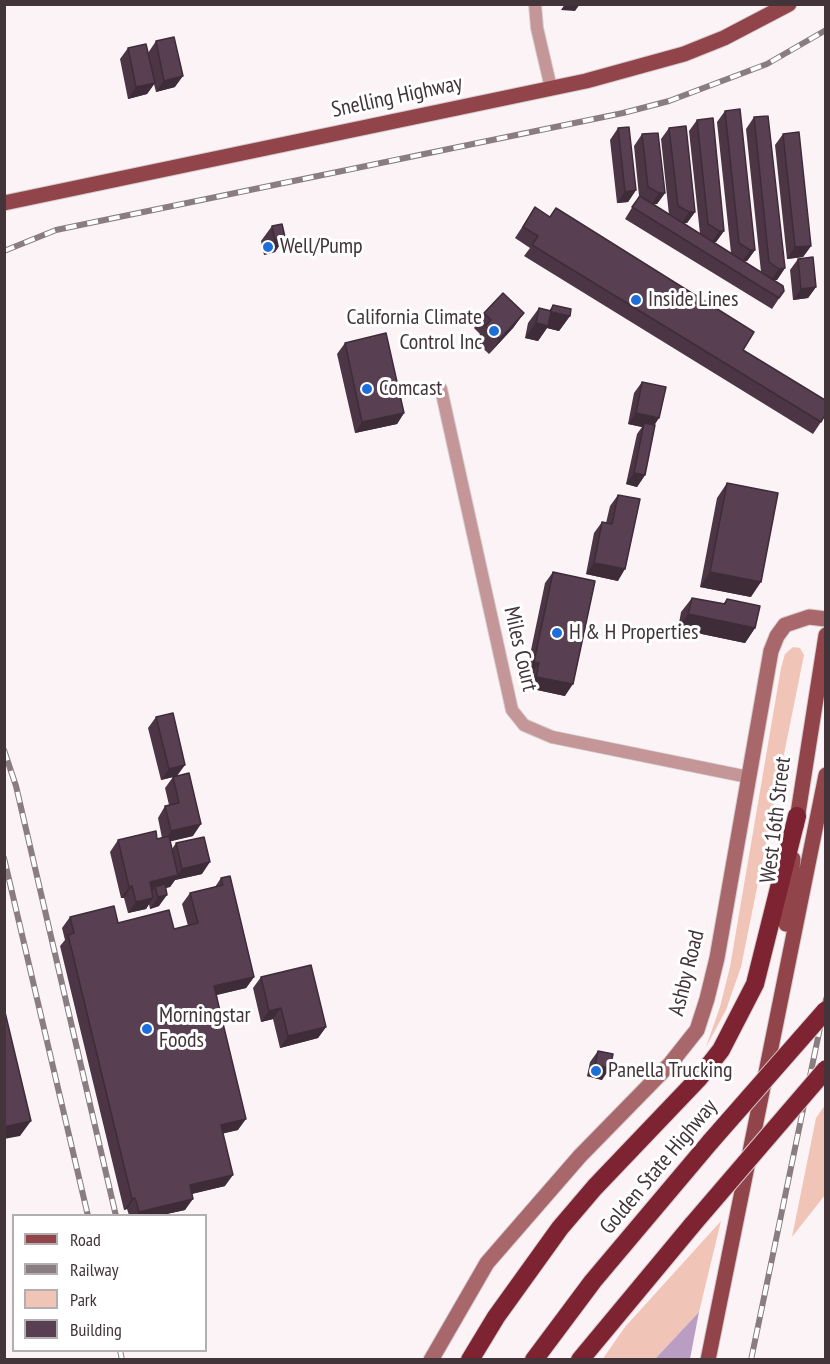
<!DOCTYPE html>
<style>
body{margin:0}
#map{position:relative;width:830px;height:1364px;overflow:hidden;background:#fbf3f5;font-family:"PT Sans Narrow",sans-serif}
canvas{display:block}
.frame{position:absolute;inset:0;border:6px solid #423439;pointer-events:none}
.legend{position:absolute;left:12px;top:1214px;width:195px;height:138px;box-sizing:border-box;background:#fff;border:2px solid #b3aeb0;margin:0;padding:8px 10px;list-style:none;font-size:18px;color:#423439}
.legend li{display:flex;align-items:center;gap:12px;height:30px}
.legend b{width:30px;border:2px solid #b3aeb0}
</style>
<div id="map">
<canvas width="830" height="1364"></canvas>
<div class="frame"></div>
<ul class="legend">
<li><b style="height:8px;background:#92444b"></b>Road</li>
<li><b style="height:8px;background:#897d81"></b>Railway</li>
<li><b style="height:16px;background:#f1c4b8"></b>Park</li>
<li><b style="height:16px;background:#583f51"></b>Building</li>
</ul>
</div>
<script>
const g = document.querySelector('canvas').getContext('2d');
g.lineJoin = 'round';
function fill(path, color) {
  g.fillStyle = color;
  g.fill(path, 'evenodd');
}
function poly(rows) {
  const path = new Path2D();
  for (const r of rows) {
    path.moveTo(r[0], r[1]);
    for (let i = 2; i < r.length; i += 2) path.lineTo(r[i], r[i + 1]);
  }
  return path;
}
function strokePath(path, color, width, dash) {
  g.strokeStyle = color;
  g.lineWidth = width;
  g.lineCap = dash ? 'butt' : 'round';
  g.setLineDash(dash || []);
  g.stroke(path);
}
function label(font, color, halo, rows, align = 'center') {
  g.font = font + ' "PT Sans Narrow",sans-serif';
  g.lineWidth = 6;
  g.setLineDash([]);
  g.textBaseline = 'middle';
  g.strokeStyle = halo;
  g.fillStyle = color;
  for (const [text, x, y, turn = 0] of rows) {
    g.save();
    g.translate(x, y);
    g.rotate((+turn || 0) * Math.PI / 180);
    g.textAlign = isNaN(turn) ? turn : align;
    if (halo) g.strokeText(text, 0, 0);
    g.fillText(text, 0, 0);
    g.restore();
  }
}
const green = poly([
 [793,647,800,648,804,655,741,967,726,1010,706,1047,720,1007,730,967,781,668,785,654],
 [825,1105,825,1195,792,1237,816,1118],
 [721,1221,699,1312,655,1359,602,1360,625,1327]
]);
const water = poly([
 [699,1312,690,1359,655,1359]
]);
const minor = poly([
 [535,4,537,28,551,88],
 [441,389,512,710,524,725,552,737,748,777]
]);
const secondary = poly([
 [431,1360,487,1263,580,1156,670,1064,697,1030,707,999,717,958,771,651,777,636,785,625,809,617,826,619]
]);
const primary = poly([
 [4,203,586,81,684,54,724,38,789,4],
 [796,826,826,635],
 [786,924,793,859],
 [708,1360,826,775]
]);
const motorway = poly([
 [470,1360,496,1317,560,1228,595,1187,699,1078,721,1050,755,984,797,816],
 [534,1360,593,1281,711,1141],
 [580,1360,693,1224]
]);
const rail = poly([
 [4,251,56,230,623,113,669,101,767,64,826,30],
 [4,750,16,786,116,1216],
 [4,858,88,1216],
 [120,1350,122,1360],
 [751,1360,826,999]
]);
const motorwayBridge = poly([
 [711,1141,826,1010],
 [693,1224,826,1069]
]);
const wall = poly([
 [156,41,175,87,156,92,154,84,147,94,128,99,120,59,128,48,151,69,148,53],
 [725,111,755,250,747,261,744,261,761,272,746,129,754,117,785,268,777,280,774,280,784,291,772,309,625,219,639,196,634,146,642,134,665,193,657,204,653,204,669,215,661,139,669,128,695,212,687,223,683,223,700,234,689,131,697,120,724,231,716,242,714,242,731,253,717,122],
 [618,128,636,190,628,202,617,203,610,140],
 [783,134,811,246,803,257,787,259,775,145],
 [535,207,743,350,821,422,813,434,524,256,530,248,515,238],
 [272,226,285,237,275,252,264,255,261,241],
 [798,259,816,287,808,298,793,300,790,270],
 [553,305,570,316,559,331,547,328,538,341,525,338,528,323,539,308,549,311],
 [484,313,524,313,513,328,489,354,475,341,480,334,474,328],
 [345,343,404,413,397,424,355,433,337,354],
 [642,382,654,425,645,475,637,487,626,484,637,434,642,427,628,424,634,393],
 [727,483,751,597,700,587,717,498],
 [618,495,618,581,586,574,594,533,602,522,606,523,610,506],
 [553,572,565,696,528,688,531,675,526,674,545,583],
 [692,598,723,604,727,599,755,628,745,643,678,629,681,612],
 [156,717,177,776,193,836,170,841,172,849,176,843,202,874,175,880,170,887,165,888,159,906,150,909,149,904,146,909,128,913,124,898,121,898,110,852,118,840,157,839,162,838,158,818,165,806,169,805,165,788,173,777,161,780,148,728],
 [221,878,254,977,246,988,217,995,238,1130,223,1133,225,1186,192,1194,185,1210,162,1215,129,1215,127,1209,124,1210,60,946,65,940,62,928,70,917,174,929,188,926,182,904,190,893,215,887],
 [261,977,326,1027,318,1038,280,1048,273,1019,261,1022,253,988],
 [598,1051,602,1080,587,1076,590,1062]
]);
const shadedWall = poly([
 [565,4,580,4,575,11,561,10],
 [183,76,175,87,156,92,164,81],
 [155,83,147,94,128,99,136,87],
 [636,190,628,202,617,203,625,192],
 [659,193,665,193,657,204,651,205],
 [689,212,695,212,687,223,681,224],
 [719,231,724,231,716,242,711,243],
 [285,237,275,252,264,255,275,240],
 [811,246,803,257,787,259,795,247],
 [750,250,755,250,747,261,742,262],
 [785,268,777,280,771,280,779,269],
 [816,287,808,298,793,300,801,289],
 [551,312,570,316,559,331,547,328,538,341,525,338,536,323],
 [524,313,513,328,489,354,500,339],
 [404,413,397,424,355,433,362,422],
 [636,413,659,418,652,429,644,423,642,427,628,424],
 [634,473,645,475,637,487,626,484],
 [594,563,625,569,618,581,586,574],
 [710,572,761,582,751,597,700,587],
 [688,614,755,628,745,643,678,629],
 [534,662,539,663,531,675,526,674],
 [536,677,573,684,565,696,528,688],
 [185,765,177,776,161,780,169,769],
 [201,824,193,836,164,843,171,831],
 [210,862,202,874,175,880,170,887,156,890,155,887,152,891,142,893,150,882,177,876,182,869],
 [132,886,124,898,121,898,129,887],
 [167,895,159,906,150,909,158,897],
 [153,898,146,909,128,913,136,902],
 [254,977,246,988,207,997,214,986],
 [281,1008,273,1019,261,1022,269,1011],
 [326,1027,318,1038,280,1048,288,1036],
 [595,1065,610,1068,602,1080,587,1076],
 [246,1119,238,1130,213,1136,221,1125],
 [31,1121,20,1136,4,1139,4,1127],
 [233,1175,225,1186,182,1196,190,1185],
 [135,1198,127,1209,124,1210,132,1199],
 [193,1199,185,1210,162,1215,136,1215,139,1212]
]);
const building = poly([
 [174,37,183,76,164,81,156,41,174,37],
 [146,44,155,83,136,87,128,48,146,44],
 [740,109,755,250,750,250,739,243,725,111,740,109],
 [768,116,785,268,779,269,769,262,754,117,768,116],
 [713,118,724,231,719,231,708,224,697,120,713,118],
 [686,126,695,212,689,212,678,206,669,128,686,126],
 [629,127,636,190,625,192,618,128,629,127],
 [799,132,811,246,795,247,783,134,799,132],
 [658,133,665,193,659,193,648,187,642,134,658,133],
 [640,196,783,286,784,291,779,298,632,207,640,196],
 [535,207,550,217,556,208,754,332,743,350,825,400,825,415,821,422,532,245,538,236,523,227,535,207],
 [282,224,285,237,275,240,272,226,282,224],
 [813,257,816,287,801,289,798,259,813,257],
 [503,293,524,313,500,339,485,326,491,320,484,313,503,293],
 [553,305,571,309,570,316,551,312,548,326,536,323,539,308,551,311,553,305],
 [386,333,404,413,362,422,345,343,386,333],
 [642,382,666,387,659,418,636,413,642,382],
 [644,423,655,425,645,475,634,473,644,423],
 [727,483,778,493,761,582,710,572,727,483],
 [618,495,640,499,625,569,594,563,602,522,612,524,618,495],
 [553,572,595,581,573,684,536,677,539,663,534,662,553,572],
 [692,598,725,604,727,599,760,606,755,628,688,614,692,598],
 [173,713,185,765,169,769,156,717,173,713],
 [189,773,201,824,171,831,165,806,179,803,173,777,189,773],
 [156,831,157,839,169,836,178,875,150,882,153,898,136,902,132,886,129,887,118,840,156,831],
 [204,837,210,862,182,869,176,843,204,837],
 [230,876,254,977,214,986,246,1119,221,1125,233,1175,190,1185,193,1199,139,1212,135,1198,132,1199,68,935,74,933,70,917,114,906,118,923,169,910,174,929,198,923,190,893,223,885,221,878,230,876],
 [165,884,167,895,158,897,155,887,165,884],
 [311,965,326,1027,288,1036,281,1008,269,1011,261,977,311,965],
 [4,1008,31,1121,4,1127,4,1008],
 [598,1051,613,1054,610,1068,595,1065,598,1051]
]);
const markers = [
 [268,247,6,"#1d6ed9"],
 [636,300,6,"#1d6ed9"],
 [494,331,6,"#1d6ed9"],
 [367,389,6,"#1d6ed9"],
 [557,633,6,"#1d6ed9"],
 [147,1029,6,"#1d6ed9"],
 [596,1071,6,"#1d6ed9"]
];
const streetNames = [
 ["Snelling Highway",397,97,-12],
 ["Miles Court",520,649,77],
 ["West 16th Street",776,820,-83],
 ["Ashby Road",687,973,-76],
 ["Golden State Highway",659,1167,-50]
];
const poiNames = [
 ["Well/Pump",280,247],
 ["Inside Lines",648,300],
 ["California Climate",482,318,"right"],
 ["Control Inc",482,343,"right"],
 ["Comcast",379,389],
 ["H & H Properties",569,633],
 ["Morningstar",159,1016],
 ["Foods",159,1041],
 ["Panella Trucking",608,1071]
];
fill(green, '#f1c4b8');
fill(water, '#b99dc3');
strokePath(minor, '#d6cdcf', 14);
strokePath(secondary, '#d6cdcf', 17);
strokePath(primary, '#d6cdcf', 17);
strokePath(motorway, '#d6cdcf', 20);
strokePath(minor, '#c49697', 12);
strokePath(secondary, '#a8676b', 15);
strokePath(primary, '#92444b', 15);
strokePath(motorway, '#7d2331', 18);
strokePath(rail, '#897d81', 6);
strokePath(rail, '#fff', 4, [11]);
strokePath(motorwayBridge, '#d6cdcf', 20, []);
strokePath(motorwayBridge, '#7d2331', 18);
fill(wall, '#4c3646');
fill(shadedWall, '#3e2c39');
fill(building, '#583f51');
strokePath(building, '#3e2c39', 1.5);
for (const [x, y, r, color] of markers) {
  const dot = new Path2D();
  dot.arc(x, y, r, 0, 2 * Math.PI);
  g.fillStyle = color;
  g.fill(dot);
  strokePath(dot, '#fff', 2);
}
label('22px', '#423439', '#fff', streetNames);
label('22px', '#423439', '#fff', poiNames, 'left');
</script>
